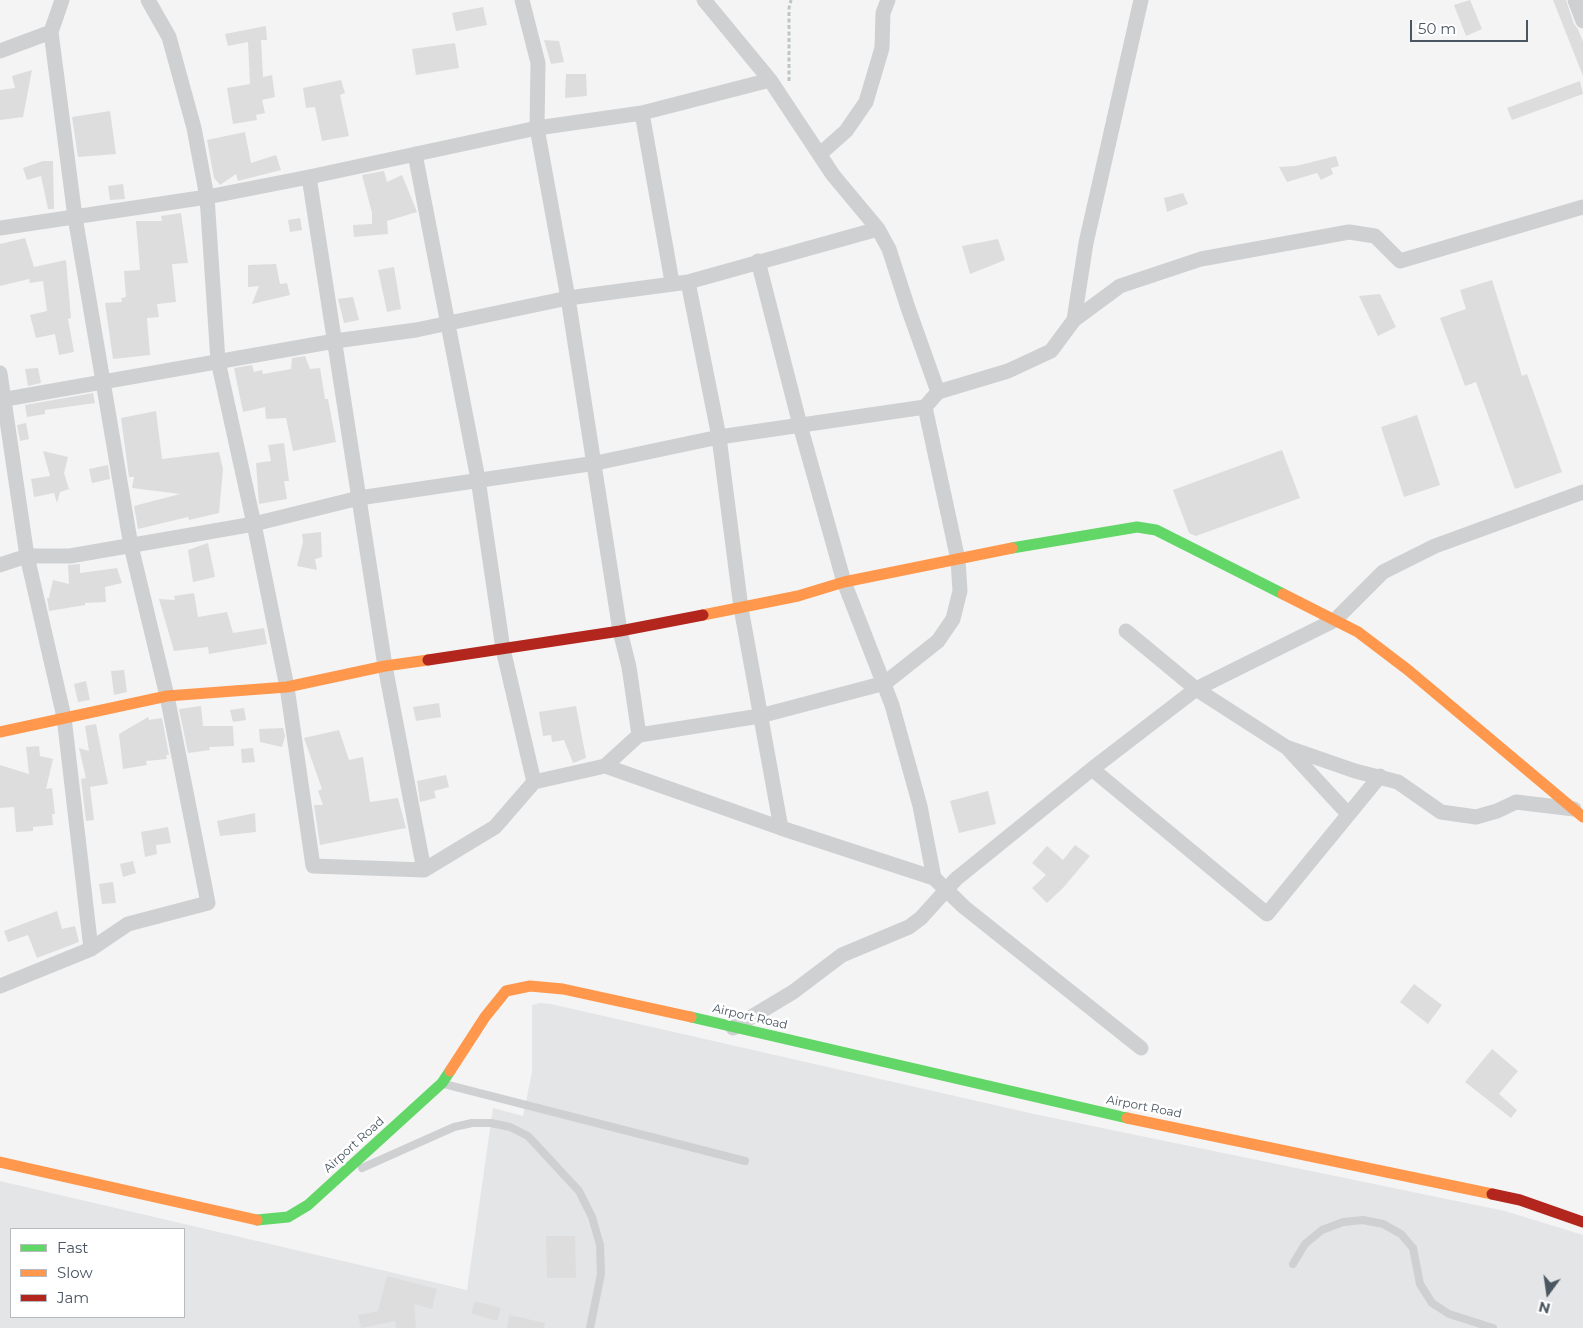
<!DOCTYPE html>
<style>
body{margin:0}
#map{position:relative;width:1583px;height:1328px;overflow:hidden;background:#f4f4f4;font-family:Montserrat,sans-serif}
canvas{display:block}
.legend{position:absolute;left:10px;top:1228px;width:175px;height:90px;box-sizing:border-box;background:#fff;border:1px solid #b7bbc0;margin:0;padding:6px 9px;list-style:none;font-size:15px;color:#4a5661}
.legend li{display:flex;align-items:center;gap:10px;height:25px}
.legend b{width:25px;border:1px solid #b7bbc0}
.north{position:absolute;left:1523px;top:1268px;width:50px;height:50px;-webkit-text-stroke:4px #fff;paint-order:stroke;rotate:194deg;font-size:14px;font-weight:700;line-height:20px;text-align:center;color:#4a5661}
.north::after{content:'';display:block;margin:auto;width:18px;height:22px;background:#4a5661;clip-path:polygon(50% 0,100% 100%,50% 72%,0 100%)}
.scale{position:absolute;left:1410px;top:20px;width:118px;height:22px;box-sizing:border-box;border:2px solid #4a5661;border-top:0;padding-left:6px;font-size:15px;line-height:18px;white-space:nowrap;color:#4a5661;-webkit-text-stroke:4px #fff;paint-order:stroke}
</style>
<div id="map">
<canvas width="1583" height="1328"></canvas>
<ul class="legend">
<li><b style="height:6px;background:#63d668"></b>Fast</li>
<li><b style="height:6px;background:#ff974d"></b>Slow</li>
<li><b style="height:6px;background:#b3261e"></b>Jam</li>
</ul>
<div class="north">N</div>
<div class="scale">50 m</div>
</div>
<script>
const g = document.querySelector('canvas').getContext('2d');
g.lineJoin = 'round';
function fill(path, color) {
  g.fillStyle = color;
  g.fill(path, 'evenodd');
}
function poly(rows) {
  const path = new Path2D();
  for (const r of rows) {
    path.moveTo(r[0], r[1]);
    for (let i = 2; i < r.length; i += 2) path.lineTo(r[i], r[i + 1]);
  }
  return path;
}
function strokePath(path, color, width, dash) {
  g.strokeStyle = color;
  g.lineWidth = width;
  g.lineCap = dash ? 'butt' : 'round';
  g.setLineDash(dash || []);
  g.stroke(path);
}
function label(font, color, halo, rows, align = 'center') {
  g.font = font + ' Montserrat,sans-serif';
  g.lineWidth = 5;
  g.setLineDash([]);
  g.textBaseline = 'middle';
  g.strokeStyle = halo;
  g.fillStyle = color;
  for (const [text, x, y, turn = 0] of rows) {
    g.save();
    g.translate(x, y);
    g.rotate((+turn || 0) * Math.PI / 180);
    g.textAlign = isNaN(turn) ? turn : align;
    if (halo) g.strokeText(text, 0, 0);
    g.fillText(text, 0, 0);
    g.restore();
  }
}
const airport = poly([
 [540,1003,551,1004,1034,1114,1505,1211,1583,1235,1583,1328,0,1328,0,1181,467,1290,493,1108,523,1116,532,1072,532,1005],
 [11,1229,184,1229,184,1317,11,1317]
]);
const building = poly([
 [1470,0,1482,29,1466,36,1454,5],
 [1553,0,1566,0,1574,24,1578,29,1583,42,1583,76],
 [483,7,487,25,456,31,452,13],
 [266,26,267,40,261,40,263,77,272,75,275,97,262,100,265,113,256,115,257,120,233,124,227,88,250,84,248,42,228,46,225,34],
 [544,40,559,41,564,62,551,64],
 [455,43,459,68,416,75,412,49],
 [32,70,23,117,0,120,0,90,15,88,12,76],
 [566,74,586,74,587,96,565,98],
 [341,80,345,93,340,95,349,136,322,141,315,107,306,108,303,88],
 [1580,81,1583,94,1512,120,1507,108],
 [110,111,116,154,78,157,72,117],
 [245,132,251,163,276,155,281,170,238,181,236,174,220,185,214,178,207,140],
 [1336,156,1339,166,1331,168,1333,174,1321,180,1317,173,1287,182,1279,167,1296,166],
 [43,161,53,161,54,209,48,209,41,176,27,180,23,168],
 [384,171,387,182,402,175,417,212,387,221,388,234,354,237,353,225,372,224,372,213,362,175],
 [123,184,125,199,110,200,108,186],
 [1183,193,1188,204,1167,212,1164,198],
 [181,213,188,263,172,264,176,302,157,304,159,317,147,318,150,355,113,359,105,303,122,302,121,298,126,297,124,271,140,270,136,221,162,221,161,216],
 [300,218,302,230,290,232,288,220],
 [25,238,34,267,66,260,71,318,68,319,74,352,59,355,55,334,36,338,30,315,47,311,43,281,30,283,29,279,0,286,0,244],
 [998,239,1005,260,970,274,962,246],
 [276,264,280,284,287,283,290,295,252,304,259,286,248,287,248,265],
 [394,267,401,309,387,312,378,270],
 [1492,280,1522,376,1527,374,1562,472,1515,489,1476,382,1465,386,1440,318,1466,309,1460,290],
 [1380,294,1396,327,1378,336,1359,296],
 [353,297,359,320,344,323,338,299],
 [305,356,310,369,320,368,325,399,328,399,336,442,293,451,286,418,266,419,265,407,243,412,234,368,252,365,254,372,262,370,263,374,291,369,292,358],
 [38,368,41,383,28,386,25,369],
 [93,393,95,403,45,410,45,414,27,417,25,405],
 [156,411,162,459,219,452,223,469,219,513,189,520,188,517,138,529,134,506,180,494,132,488,134,477,129,477,121,418],
 [1417,415,1440,485,1404,497,1381,427],
 [26,423,29,439,20,441,17,425],
 [284,443,289,481,284,481,287,499,259,504,256,463,271,461,268,445],
 [1282,450,1300,498,1196,536,1189,533,1173,490],
 [43,451,68,457,64,473,69,489,60,492,57,503,54,493,34,497,31,479,50,476],
 [108,465,110,479,92,483,89,469],
 [321,532,322,557,315,559,317,570,297,566,303,542,302,534],
 [208,543,215,577,193,582,188,550],
 [80,564,80,573,117,568,122,583,105,587,106,602,85,603,85,605,49,611,47,598,49,598,53,580,69,584,68,565],
 [194,593,198,617,227,612,233,633,264,628,267,644,209,654,208,647,174,651,159,599,175,600,174,596],
 [124,670,127,692,114,695,111,671],
 [86,681,90,700,78,702,74,684],
 [439,703,441,717,416,721,413,707],
 [201,706,203,726,233,726,234,746,209,747,210,750,188,753,179,709],
 [576,706,586,758,573,763,564,740,552,742,551,735,543,736,539,712],
 [244,708,246,720,233,722,230,710],
 [148,717,149,720,162,718,169,755,166,755,167,759,146,761,147,765,123,769,119,734],
 [96,724,108,784,90,787,94,820,86,821,81,779,86,778,79,748,89,751,85,726],
 [283,728,285,736,282,747,260,742,259,729],
 [339,730,349,760,363,757,370,802,398,798,406,828,320,845,314,805,323,805,318,791,322,789,304,738],
 [39,746,40,756,53,759,46,789,52,788,55,814,52,814,53,825,33,827,33,831,16,832,14,807,0,808,0,765,29,774,26,747],
 [253,748,255,762,242,763,241,749],
 [446,775,449,787,434,791,436,798,420,802,417,781],
 [988,791,996,824,959,833,950,801],
 [255,813,256,832,220,836,217,821],
 [168,827,171,843,156,845,157,854,145,857,141,832],
 [1075,845,1090,856,1063,888,1047,903,1032,888,1046,875,1032,863,1047,846,1063,860],
 [133,861,136,873,123,877,120,864],
 [113,882,116,903,102,904,99,884],
 [57,911,62,929,75,926,79,942,37,958,28,935,8,942,4,931],
 [1414,984,1442,1005,1428,1024,1400,1002],
 [1492,1049,1518,1071,1499,1094,1517,1110,1511,1118,1465,1082],
 [546,1236,575,1236,576,1278,547,1278],
 [387,1276,437,1289,432,1309,414,1304,416,1328,396,1328,395,1321,361,1328,358,1315,378,1311],
 [475,1301,501,1308,497,1321,471,1313],
 [509,1315,545,1323,544,1328,507,1328]
]);
const path = poly([
 [789,81,789,8,791,0]
]);
const lane = poly([
 [444,1084,745,1161],
 [362,1168,454,1127,472,1123,491,1123,510,1127,528,1136,579,1191,592,1217,600,1245,601,1274,590,1328],
 [1293,1264,1305,1244,1322,1230,1343,1222,1363,1220,1383,1224,1401,1234,1413,1248,1420,1284,1432,1303,1449,1314,1493,1328]
]);
const street = poly([
 [148,0,169,37,194,128,207,197,218,361,254,524,287,687,313,866,424,870,495,827,534,782,605,766,781,828,934,878],
 [522,0,538,63,537,128,568,298,620,631,629,667,639,735,605,766],
 [1575,0,1583,21],
 [0,51,51,32],
 [642,113,672,282],
 [415,154,478,479,503,649,534,782],
 [820,154,846,131,866,102,882,48,883,13,888,0],
 [309,177,385,666,424,870],
 [0,228,207,197,309,177,537,128,642,113,770,80],
 [758,261,800,425,844,582,892,705,920,806,934,878,964,907,1141,1048],
 [688,282,719,437,741,608,781,828],
 [1074,320,1086,243,1141,0],
 [0,373,27,556,64,717,91,949],
 [938,392,1008,371,1051,351,1074,320,1120,286,1201,259,1349,232,1375,236,1400,261,1583,207],
 [0,400,335,341,416,330,568,298,688,282,878,229],
 [0,565,27,556,70,556,254,524,359,498,596,463,719,437,925,407],
 [1126,631,1196,689,1286,747,1355,771,1398,782,1441,812,1476,817,1497,811,1516,802,1574,809],
 [639,735,760,716,885,683,938,641,953,619,960,591,958,560,925,407,938,392,908,308,889,249,878,229,833,175,770,80,704,0],
 [1289,750,1348,814],
 [1092,769,1267,914,1380,776],
 [0,986,91,949,128,924,208,903,167,696,131,546,75,217,51,32,62,0],
 [733,1028,793,992,842,955,909,927,921,918,956,879,1092,769,1196,689,1335,620,1383,572,1435,546,1583,492]
]);
const fast = poly([
 [1012,548,1137,527,1156,530,1283,594],
 [691,1017,1127,1118],
 [257,1220,288,1217,308,1205,442,1083,450,1071]
]);
const slow = poly([
 [1283,594,1358,632,1408,670,1583,817],
 [703,615,798,596,844,582,1012,548],
 [0,732,167,696,287,687,385,666,428,660],
 [450,1071,485,1017,506,991,530,986,563,989,691,1017],
 [1127,1118,1492,1194],
 [0,1162,257,1220]
]);
const jam = poly([
 [428,660,620,631,703,615],
 [1492,1194,1520,1200,1583,1222]
]);
const streetNames = [
 ["Airport Road",750,1017,13],
 ["Airport Road",1144,1107,11],
 ["Airport Road",354,1145,-42]
];
fill(airport, '#e4e5e7');
fill(building, '#ddddde');
strokePath(path, '#bcc7c4', 3, [4, 2.5]);
strokePath(lane, '#ced0d2', 8);
strokePath(street, '#ced0d2', 15);
strokePath(fast, '#63d668', 11);
strokePath(slow, '#ff974d', 11);
strokePath(jam, '#b3261e', 11);
label('12px', '#4a5661', '#fff', streetNames);
</script>
